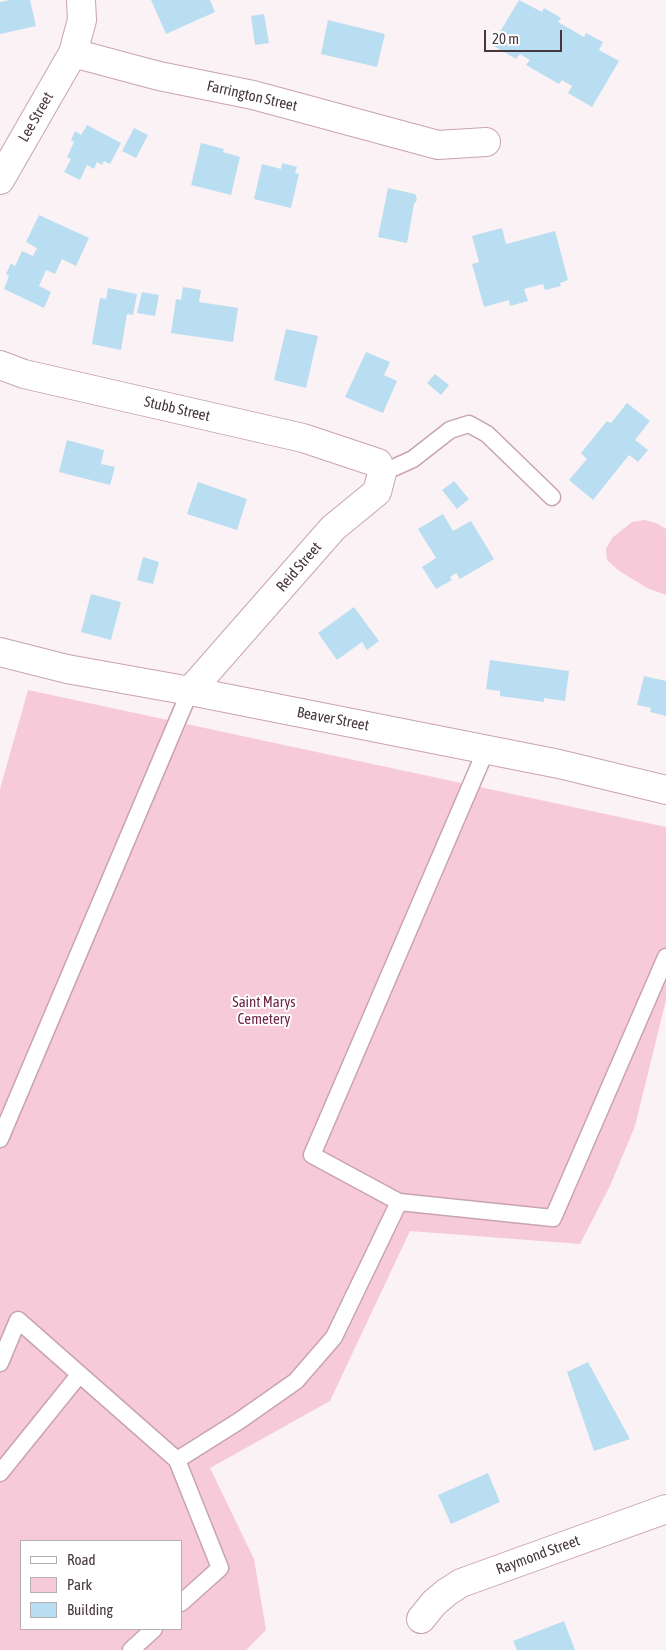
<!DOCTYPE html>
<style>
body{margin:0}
#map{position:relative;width:666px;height:1650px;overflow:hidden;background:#fbf2f5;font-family:"Asap Condensed",sans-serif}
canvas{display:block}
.legend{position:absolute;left:20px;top:1540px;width:162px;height:90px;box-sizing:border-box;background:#fff;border:1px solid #b5afb1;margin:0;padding:6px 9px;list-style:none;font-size:15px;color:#46373c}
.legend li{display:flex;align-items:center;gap:10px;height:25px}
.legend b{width:25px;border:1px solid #b5afb1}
.scale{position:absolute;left:484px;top:30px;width:78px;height:22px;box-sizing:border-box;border:2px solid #46373c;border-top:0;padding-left:6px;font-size:15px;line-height:18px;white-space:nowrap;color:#46373c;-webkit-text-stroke:4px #fff;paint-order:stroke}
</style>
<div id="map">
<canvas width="666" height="1650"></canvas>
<ul class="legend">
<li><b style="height:6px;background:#fff"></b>Road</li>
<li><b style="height:14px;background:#f6cad9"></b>Park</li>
<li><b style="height:14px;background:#b9def1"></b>Building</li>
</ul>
<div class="scale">20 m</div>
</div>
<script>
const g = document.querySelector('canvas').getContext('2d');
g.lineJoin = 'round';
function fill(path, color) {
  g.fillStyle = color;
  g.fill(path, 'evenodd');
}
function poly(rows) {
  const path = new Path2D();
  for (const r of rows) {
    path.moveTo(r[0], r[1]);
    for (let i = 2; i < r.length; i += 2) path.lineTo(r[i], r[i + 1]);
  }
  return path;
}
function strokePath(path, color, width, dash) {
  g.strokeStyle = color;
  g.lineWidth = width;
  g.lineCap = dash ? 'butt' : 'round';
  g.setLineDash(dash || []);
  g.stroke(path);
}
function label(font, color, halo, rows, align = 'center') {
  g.font = font + ' "Asap Condensed",sans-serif';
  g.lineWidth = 4;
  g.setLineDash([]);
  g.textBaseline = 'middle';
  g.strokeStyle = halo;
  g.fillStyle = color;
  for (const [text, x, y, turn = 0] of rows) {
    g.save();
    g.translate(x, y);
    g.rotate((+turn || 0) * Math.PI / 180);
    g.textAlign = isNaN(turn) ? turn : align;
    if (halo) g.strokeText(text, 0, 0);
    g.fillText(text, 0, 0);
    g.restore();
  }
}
const green = poly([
 [645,520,656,523,666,529,666,595,647,588,618,570,607,560,606,549,612,538,632,522],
 [28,690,666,827,666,1000,635,1126,610,1186,580,1244,410,1231,330,1401,210,1468,254,1559,266,1630,246,1650,0,1650,0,789],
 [21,1541,181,1541,181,1629,21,1629]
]);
const building = poly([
 [10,0,30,0,36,26,0,34,0,2],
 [151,0,210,0,215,12,166,34],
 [519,0,542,12,544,8,561,18,558,22,584,37,586,33,603,42,599,50,619,61,592,107,568,93,572,86,562,80,559,84,526,65,530,60,520,54,516,59,492,45],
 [264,14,269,43,255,45,251,16],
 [328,20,385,34,377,67,321,54],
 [87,125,121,143,110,164,104,161,102,165,97,162,94,169,87,165,80,180,64,172,71,159,67,157,74,142,71,140,75,131,81,135],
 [134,128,148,135,136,158,122,151],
 [201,143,224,149,223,152,240,157,231,195,191,185],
 [282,163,297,167,295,173,299,174,291,208,254,199,262,164,281,169],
 [388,188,415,194,416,196,417,200,414,204,407,243,378,237],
 [39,215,89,238,76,266,62,259,55,274,46,270,39,286,51,292,44,308,4,289,9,276,6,274,11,263,15,266,22,251,33,256,37,248,26,242],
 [502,228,506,244,555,231,568,280,560,283,561,286,545,290,543,284,524,289,528,301,510,306,509,300,484,307,472,264,479,262,472,236],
 [183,287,201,290,199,302,238,308,233,342,171,333,176,299,181,300],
 [108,288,137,294,133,315,127,314,121,350,92,344,100,298,106,299],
 [142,292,159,295,155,316,137,313],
 [286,329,318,336,306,388,274,380],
 [366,352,390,362,384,375,397,381,383,413,345,397],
 [435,374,449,385,441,395,427,383],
 [627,403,650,421,635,440,648,450,638,462,629,455,593,500,569,480,587,459,581,453,607,421,611,423],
 [67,440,104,450,101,464,115,467,110,485,59,472],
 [454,481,469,499,457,509,442,490],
 [198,482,247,499,237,530,187,514],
 [443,514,453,531,471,521,494,559,460,579,456,573,450,577,452,580,436,589,422,567,436,558,418,529],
 [143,557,159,562,153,584,137,580],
 [91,594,121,602,111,640,81,632],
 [354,607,379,641,367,650,362,642,337,660,318,633],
 [490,660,569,671,565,701,544,698,544,702,500,696,500,691,486,689],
 [644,676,666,681,666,716,650,712,651,708,637,705],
 [588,1362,630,1439,594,1451,567,1372],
 [488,1473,500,1502,451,1524,438,1495],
 [564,1621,575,1650,517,1650,513,1641]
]);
const service = poly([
 [382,473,413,459,450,430,469,424,487,434,552,497],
 [0,1139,190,691],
 [399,1202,312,1155,486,750],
 [0,1363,18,1320,177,1460,220,1568,181,1603],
 [177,1460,239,1421,296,1381,334,1337,399,1202,553,1218,666,957],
 [0,1473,79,1375],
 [131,1650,154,1629]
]);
const minor = poly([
 [81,0,82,20,73,53,159,76,253,95,438,145,486,142],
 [0,180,73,53],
 [0,365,24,374,303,438,378,463,382,473,377,492,333,528,190,691],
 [421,1619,434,1603,447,1592,461,1583,666,1509]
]);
const secondary = poly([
 [0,652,67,669,190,691,559,764,666,790]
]);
const streetNames = [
 ["Farrington Street",252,96,13],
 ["Lee Street",36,117,-60],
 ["Stubb Street",177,409,13],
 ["Reid Street",299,567,-49],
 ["Beaver Street",333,719,11],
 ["Raymond Street",538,1555,-20]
];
const parkNames = [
 ["Saint Marys",264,1002],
 ["Cemetery",264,1019]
];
fill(green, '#f6cad9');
fill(building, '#b9def1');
strokePath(service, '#c9a3b0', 19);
strokePath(minor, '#c9a3b0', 30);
strokePath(secondary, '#c9a3b0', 30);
strokePath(service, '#fff', 16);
strokePath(minor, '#fff', 28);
strokePath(secondary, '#fff', 28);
label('15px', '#46373c', '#fff', streetNames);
label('15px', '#6f2746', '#fff', parkNames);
</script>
